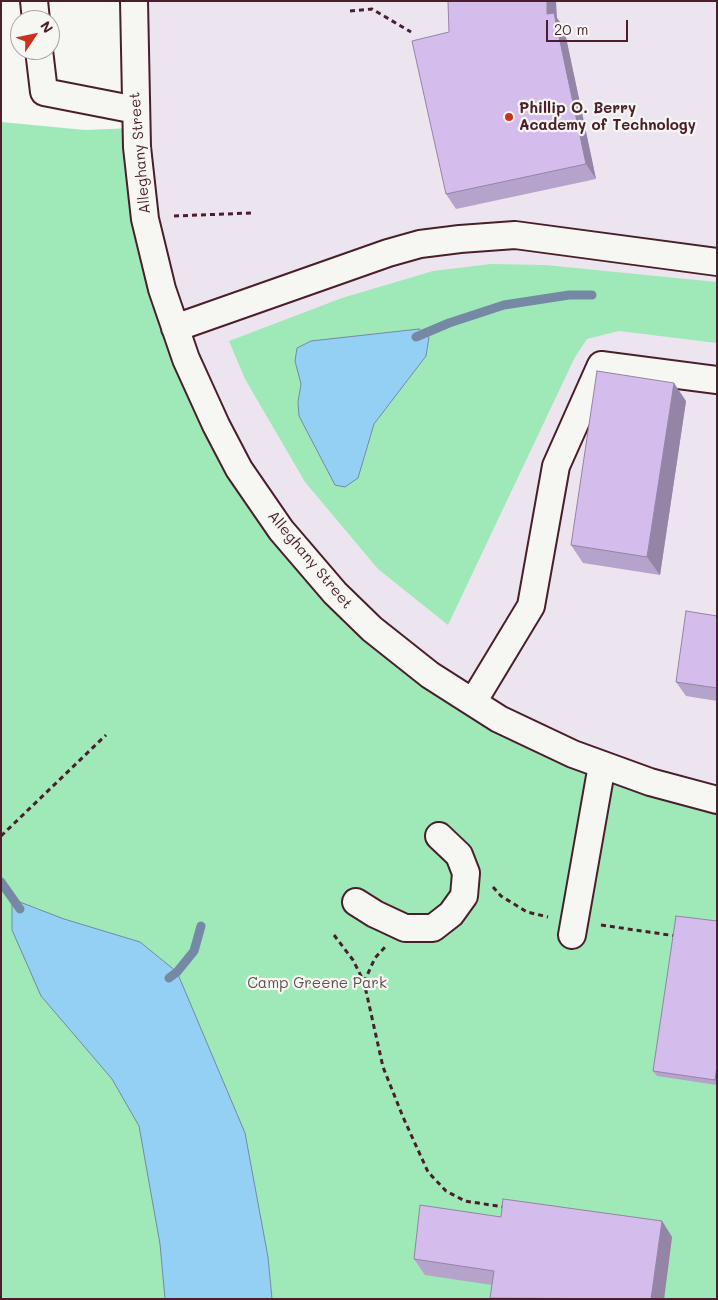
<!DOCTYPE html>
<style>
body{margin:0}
#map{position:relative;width:718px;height:1300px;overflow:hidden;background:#f6f6f2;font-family:Mali,sans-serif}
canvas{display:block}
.frame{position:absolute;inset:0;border:2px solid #4a1f2b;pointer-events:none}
.north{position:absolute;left:10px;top:10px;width:50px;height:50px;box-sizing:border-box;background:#f6f6f2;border:1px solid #b1a0a2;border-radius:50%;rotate:56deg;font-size:14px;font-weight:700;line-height:20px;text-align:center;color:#4a1f2b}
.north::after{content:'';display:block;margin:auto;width:18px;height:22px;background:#c8321e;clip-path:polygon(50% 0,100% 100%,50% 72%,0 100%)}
.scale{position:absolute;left:546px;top:20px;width:82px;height:22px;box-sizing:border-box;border:2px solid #4a1f2b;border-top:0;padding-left:6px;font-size:15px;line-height:18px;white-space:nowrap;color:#4a1f2b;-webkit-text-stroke:4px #f6f6f2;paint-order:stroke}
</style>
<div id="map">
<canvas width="718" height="1300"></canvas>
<div class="frame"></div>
<div class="north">N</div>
<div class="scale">20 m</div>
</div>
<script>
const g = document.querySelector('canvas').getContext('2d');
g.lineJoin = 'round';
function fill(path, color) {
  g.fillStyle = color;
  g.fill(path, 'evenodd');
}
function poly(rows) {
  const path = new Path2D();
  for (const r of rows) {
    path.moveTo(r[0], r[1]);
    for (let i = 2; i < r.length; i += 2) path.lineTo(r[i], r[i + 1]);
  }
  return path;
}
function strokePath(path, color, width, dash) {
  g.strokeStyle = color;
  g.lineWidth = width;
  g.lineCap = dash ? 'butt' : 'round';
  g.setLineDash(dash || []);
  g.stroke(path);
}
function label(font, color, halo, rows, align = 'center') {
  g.font = font + ' Mali,sans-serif';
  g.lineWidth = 4.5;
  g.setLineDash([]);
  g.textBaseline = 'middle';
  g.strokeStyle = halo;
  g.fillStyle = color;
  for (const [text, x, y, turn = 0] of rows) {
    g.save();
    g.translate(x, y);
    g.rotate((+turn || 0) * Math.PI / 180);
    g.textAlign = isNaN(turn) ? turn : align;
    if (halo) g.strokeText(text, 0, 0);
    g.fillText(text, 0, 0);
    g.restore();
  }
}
const built = poly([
 [136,1,717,1,717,792,654,776,497,712,336,590,218,425,149,219]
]);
const green = poly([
 [1,122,85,130,133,128,143,217,234,466,430,680,717,806,717,1299,1,1299],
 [491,264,545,265,717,282,717,343,619,331,587,339,575,357,448,625,378,569,305,482,245,379,229,341,342,298,433,271],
 [426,356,374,424,364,459,298,402,301,384]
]);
const water = poly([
 [419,329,429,337,426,356,374,424,358,478,345,487,335,485,299,416,298,402,301,384,295,361,297,348,311,341,419,329],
 [12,899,64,919,140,942,177,972,245,1133,268,1257,272,1299,165,1299,160,1244,139,1126,112,1079,41,996,12,930,12,899]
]);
const stream = poly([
 [416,337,449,323,504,305,569,295,592,295],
 [1,882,20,909],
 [169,978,177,972,194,951,201,926]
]);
const path = poly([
 [350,11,372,9,411,32],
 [174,216,251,213],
 [1,836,106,735],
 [493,887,501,896,527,912,548,917],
 [601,925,676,936],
 [334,935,353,960,364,982,383,1067,403,1117,428,1172,446,1191,465,1201,504,1207],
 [364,982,375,958,385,947]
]);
const minor = poly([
 [34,1,36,20],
 [134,1,137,147,145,219,162,289,186,359,216,425,239,469,281,530,335,593,372,629,430,675,499,719,573,754,650,782,717,800],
 [39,50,44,92,136,110],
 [175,328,388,253,420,244,460,239,515,235,717,262],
 [473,702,531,606,556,466,601,365,717,380],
 [356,902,375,914,405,928,433,928,451,914,464,896,466,873,459,855,439,836],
 [572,935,602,765]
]);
const wall = poly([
 [557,18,564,28,596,179,456,209,446,194,449,32],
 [686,401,660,575,583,563,571,545],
 [717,616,717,701,686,696,676,682],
 [717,921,717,1085,657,1076,653,1071],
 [501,1217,662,1221,672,1237,664,1299,490,1299,492,1285,425,1275,414,1259]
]);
const shadedWall = poly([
 [547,1,556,1,557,18,564,28,596,179,586,164,547,14],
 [674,383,686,401,660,575,647,557],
 [717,1066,717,1082,715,1080],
 [662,1221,672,1237,664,1299,651,1299]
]);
const building = poly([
 [448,1,547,1,547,14,554,13,586,164,446,194,412,41,449,32,448,1],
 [597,371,674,383,647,557,571,545,597,371],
 [686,611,717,616,717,688,676,682,686,611],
 [676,916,717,921,717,1066,715,1080,653,1071,676,916],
 [503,1199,662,1221,651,1299,490,1298,494,1271,414,1259,420,1205,501,1217,503,1199]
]);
const markers = [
 [509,117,5,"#c8321e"]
];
const poiNames = [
 ["Phillip O. Berry",519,108],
 ["Academy of Technology",519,125]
];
const streetNames = [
 ["Alleghany Street",140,153,-95],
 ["Alleghany Street",310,560,50]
];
const parkNames = [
 ["Camp Greene Park",317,983]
];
fill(built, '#ece5f0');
fill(green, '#9fe8b7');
fill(water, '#94d0f4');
strokePath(water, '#7689a4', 1);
strokePath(stream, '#7689a4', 9);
strokePath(minor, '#4a1f2b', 30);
strokePath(path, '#4a1f2b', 3, [5, 4]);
strokePath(minor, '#f6f6f2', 26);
fill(wall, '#b6a3cb');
fill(shadedWall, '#9484a5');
fill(building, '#d4bdec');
strokePath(building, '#9484a5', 1);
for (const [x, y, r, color] of markers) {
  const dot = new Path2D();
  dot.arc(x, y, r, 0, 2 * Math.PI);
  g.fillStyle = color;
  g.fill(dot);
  strokePath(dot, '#f6f6f2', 2);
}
label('bold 15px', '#4a1f2b', '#f6f6f2', poiNames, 'left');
label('15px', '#4a1f2b', '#f6f6f2', streetNames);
label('15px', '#5f514e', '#f6f6f2', parkNames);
</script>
